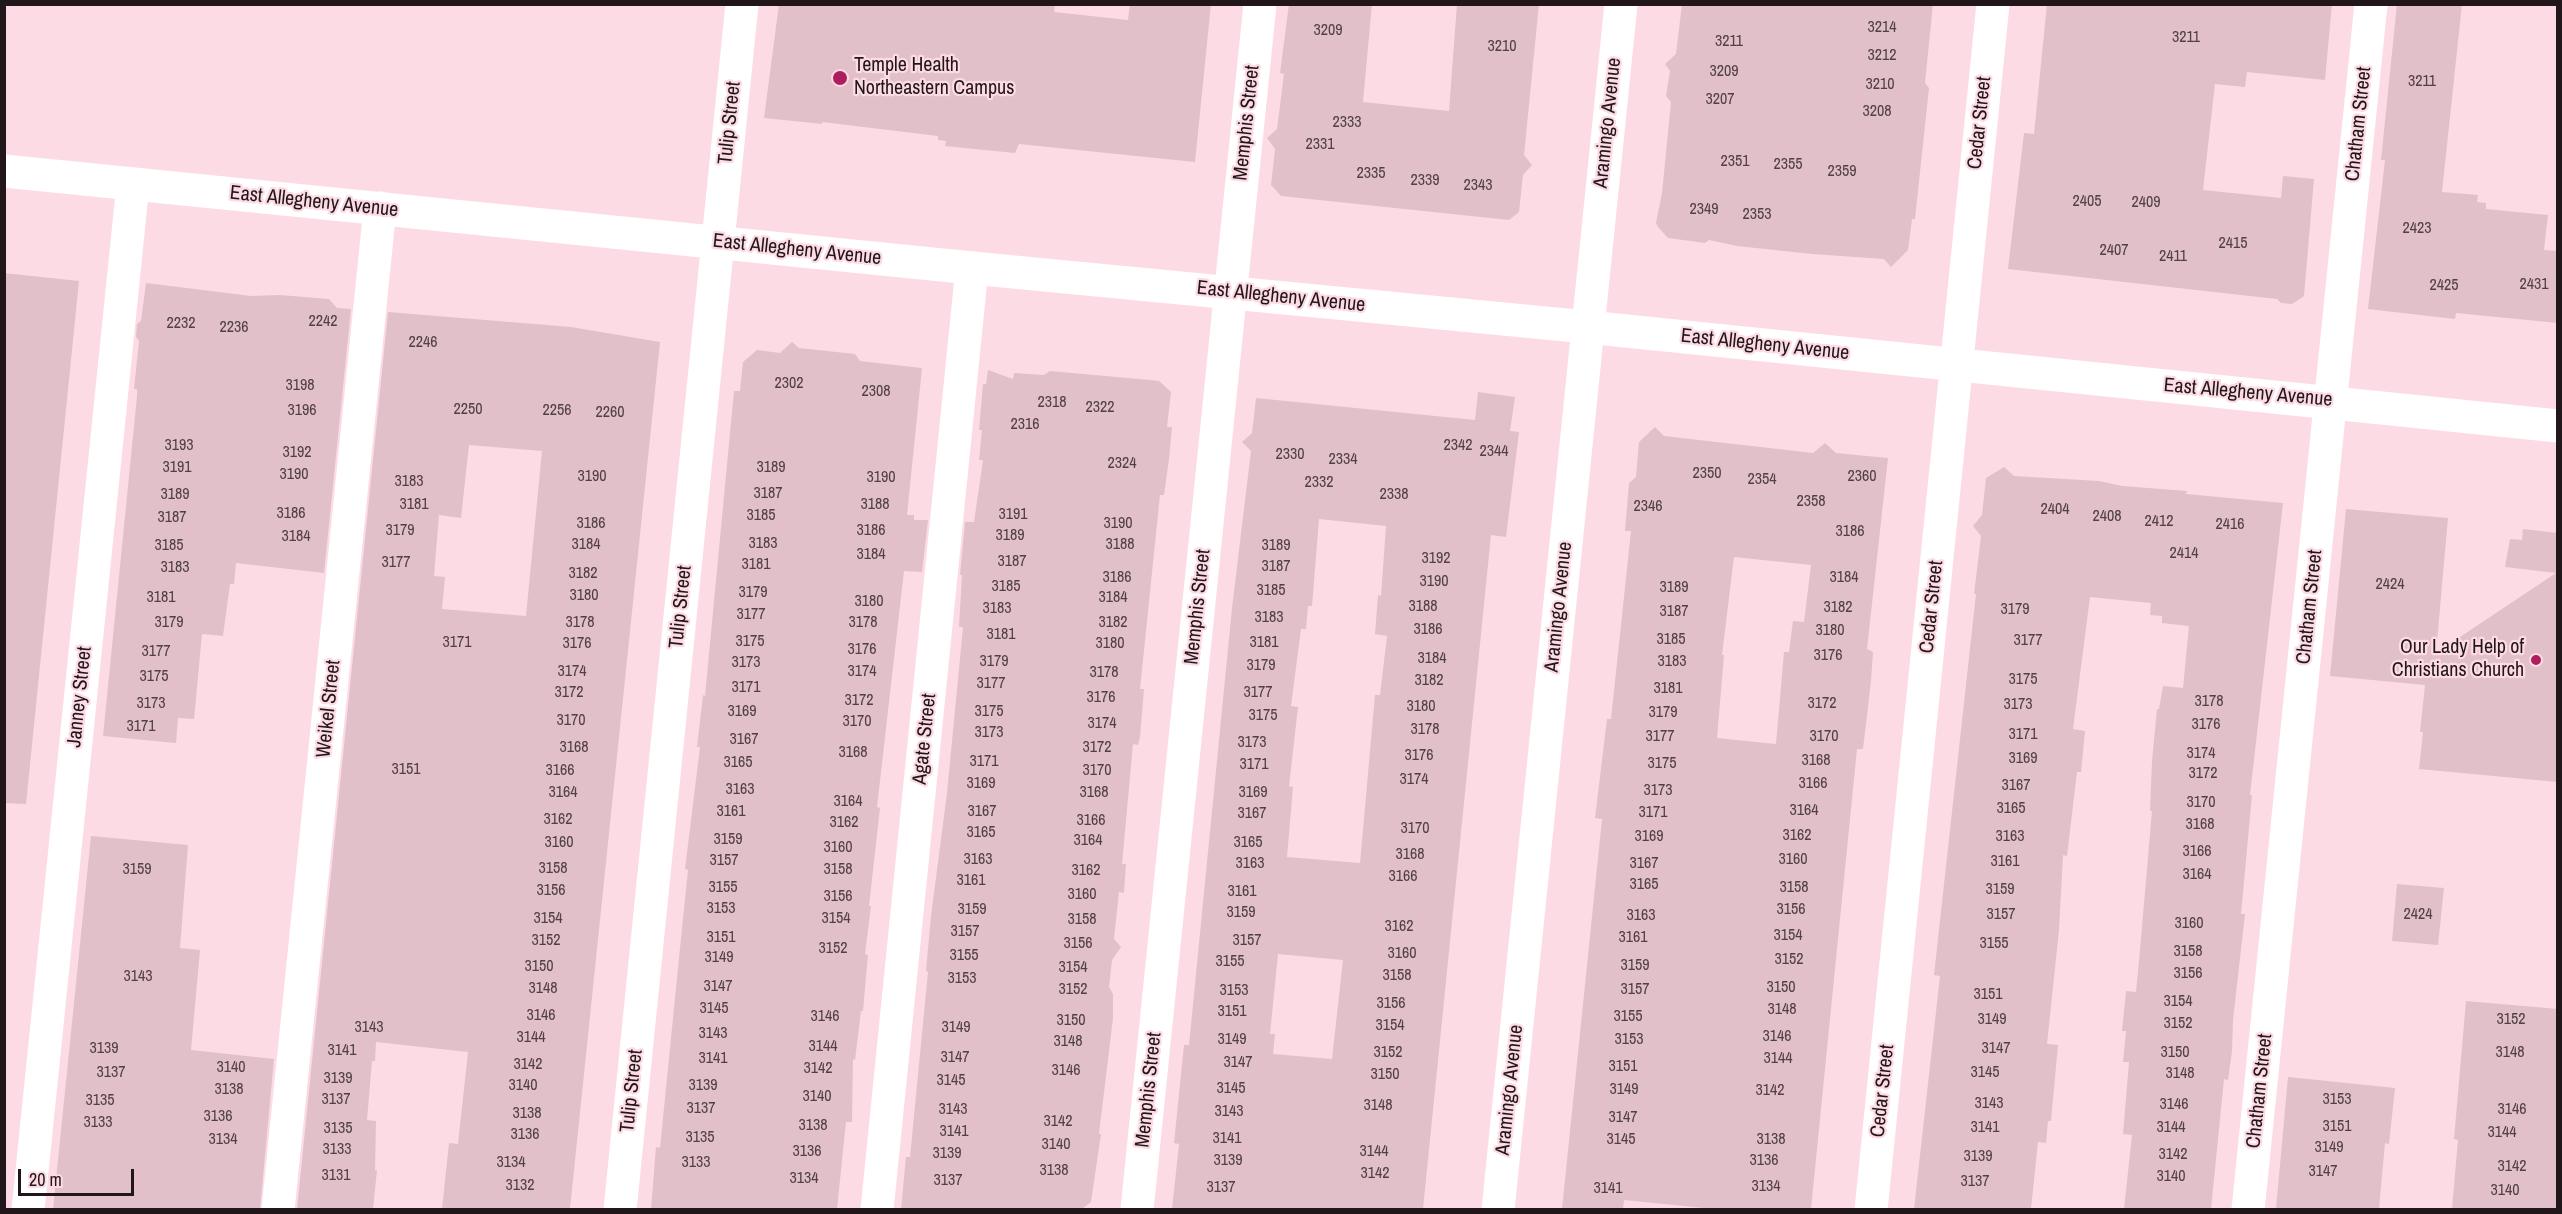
<!DOCTYPE html>
<style>
body{margin:0}
#map{position:relative;width:2562px;height:1214px;overflow:hidden;background:#fddbe4;font-family:"Archivo Narrow",sans-serif}
canvas{display:block}
.frame{position:absolute;inset:0;border:6px solid #211619;pointer-events:none}
.scale{position:absolute;left:18px;top:1169px;width:116px;height:27px;box-sizing:border-box;border:3px solid #211619;border-top:0;padding-left:8px;font-size:18px;line-height:21px;white-space:nowrap;color:#211619;-webkit-text-stroke:4px #fddbe4;paint-order:stroke}
</style>
<div id="map">
<canvas width="2562" height="1214"></canvas>
<div class="frame"></div>
<div class="scale">20 m</div>
</div>
<script>
const g = document.querySelector('canvas').getContext('2d');
g.lineJoin = 'round';
function fill(path, color) {
  g.fillStyle = color;
  g.fill(path, 'evenodd');
}
function poly(rows) {
  const path = new Path2D();
  for (const r of rows) {
    path.moveTo(r[0], r[1]);
    for (let i = 2; i < r.length; i += 2) path.lineTo(r[i], r[i + 1]);
  }
  return path;
}
function strokePath(path, color, width, dash) {
  g.strokeStyle = color;
  g.lineWidth = width;
  g.lineCap = dash ? 'butt' : 'round';
  g.setLineDash(dash || []);
  g.stroke(path);
}
function label(font, color, halo, rows, align = 'center') {
  g.font = font + ' "Archivo Narrow",sans-serif';
  g.lineWidth = 4.5;
  g.setLineDash([]);
  g.textBaseline = 'middle';
  g.strokeStyle = halo;
  g.fillStyle = color;
  for (const [text, x, y, turn = 0] of rows) {
    g.save();
    g.translate(x, y);
    g.rotate((+turn || 0) * Math.PI / 180);
    g.textAlign = isNaN(turn) ? turn : align;
    if (halo) g.strokeText(text, 0, 0);
    g.fillText(text, 0, 0);
    g.restore();
  }
}
const building = poly([
 [779,4,1055,4,1054,12,1128,20,1130,4,1211,4,1195,162,1019,144,1015,153,945,146,946,141,938,140,938,136,822,122,822,124,764,118],
 [1289,4,1372,4,1363,102,1449,111,1457,4,1539,4,1524,155,1532,165,1523,175,1519,212,1509,220,1281,196,1271,185,1275,149,1267,138,1277,129,1284,74,1280,73],
 [1682,4,1933,4,1925,83,1929,88,1915,219,1912,219,1908,250,1891,267,1884,259,1812,254,1737,246,1709,240,1705,243,1668,238,1658,227,1656,223,1662,193,1671,102,1666,96,1670,71,1665,64,1676,54],
 [2047,4,2332,4,2325,80,2247,72,2245,87,2215,84,2203,190,2281,198,2283,176,2314,179,2304,296,2292,304,2281,303,2277,299,2008,269,2024,133,2034,134],
 [2397,4,2462,4,2442,192,2478,195,2477,202,2486,203,2486,209,2548,215,2544,250,2558,251,2558,323,2456,313,2455,319,2368,309,2385,160,2381,160],
 [4,273,79,281,26,804,4,803],
 [146,283,251,296,280,295,329,299,337,308,351,309,324,573,236,563,234,584,230,584,223,636,202,634,194,719,178,718,176,743,103,736,137,396,137,389,134,389,139,341,136,337,137,324,141,321],
 [388,312,571,327,660,342,570,1209,442,1209,449,1143,458,1144,468,1052,376,1042,375,1061,372,1061,367,1120,376,1121,375,1170,377,1170,373,1209,297,1209],
 [469,445,542,451,526,616,442,609,445,577,434,576,439,515,461,518],
 [792,342,799,348,855,354,860,361,922,368,907,515,914,515,914,520,928,520,922,572,904,571,877,807,880,808,869,906,871,906,865,954,868,955,863,1011,861,1011,855,1060,853,1059,852,1122,846,1122,837,1209,651,1209,656,1147,660,1148,678,968,688,870,685,869,700,747,697,747,703,695,705,696,734,391,740,391,743,362,757,350,780,353],
 [988,370,1013,379,1014,373,1044,375,1050,371,1150,380,1159,381,1171,392,1167,427,1172,427,1169,459,1164,495,1160,495,1140,689,1144,689,1140,737,1138,745,1133,744,1122,864,1126,864,1124,893,1119,892,1114,939,1121,947,1112,960,1109,987,1113,994,1113,1018,1099,1134,1101,1134,1091,1202,1082,1209,901,1209,906,1157,910,1157,928,972,926,971,931,916,947,793,963,627,959,627,962,575,960,575,965,522,974,522,983,460,979,460,982,430,979,430,983,384,986,384],
 [1478,392,1515,397,1510,431,1519,432,1506,537,1491,535,1423,1209,1172,1209,1179,1144,1174,1143,1184,1045,1189,1045,1232,608,1251,451,1242,442,1252,433,1256,398,1475,420],
 [1319,519,1386,526,1381,596,1378,595,1375,634,1387,636,1380,695,1375,695,1360,863,1287,857,1293,787,1289,786,1298,707,1291,706,1301,629,1306,629,1308,606,1312,606],
 [1278,954,1343,960,1332,1059,1273,1054,1275,1034,1270,1034],
 [1655,427,1664,436,1813,453,1825,443,1836,453,1888,458,1867,649,1873,652,1871,681,1863,749,1857,749,1811,1209,1714,1209,1624,1200,1623,1209,1562,1209,1602,819,1595,818,1607,719,1611,719,1631,531,1625,531,1629,483,1636,477,1639,442],
 [1734,557,1811,565,1804,622,1793,621,1789,652,1784,652,1776,744,1717,738,1724,655,1722,655],
 [2004,467,2014,476,2099,481,2122,486,2187,491,2186,494,2283,503,2250,795,2252,795,2241,914,2245,914,2233,1020,2232,1051,2228,1080,2224,1079,2211,1209,2124,1209,2132,1135,2123,1134,2129,1062,2123,1062,2126,1031,2122,1031,2126,991,2136,992,2139,961,2152,811,2150,811,2152,761,2157,709,2159,709,2163,686,2183,688,2189,626,2162,623,2162,616,2150,615,2151,603,2090,597,2073,729,2085,731,2081,772,2077,772,2067,856,2063,855,2059,930,2047,1044,2058,1045,2051,1121,2048,1121,2046,1143,2038,1142,2031,1209,1914,1209,1940,976,1934,975,1976,594,1974,594,1981,536,1973,526,1982,515,1986,478],
 [2346,509,2448,518,2436,653,2556,573,2505,567,2510,539,2522,540,2523,529,2558,533,2558,782,2419,769,2423,732,2420,732,2425,685,2330,676],
 [91,836,188,845,180,948,200,950,191,1050,274,1059,260,1209,53,1209],
 [2397,884,2444,888,2438,945,2392,941],
 [2466,1001,2558,1009,2558,1209,2452,1209,2458,1140,2454,1139],
 [2288,1077,2395,1088,2389,1144,2385,1143,2379,1209,2276,1209]
]);
const minor = poly([
 [1587,327,2558,426],
 [28,1210,133,184],
 [278,1210,380,208],
 [620,1210,742,4],
 [877,1210,972,268],
 [1137,1210,1260,4],
 [1871,1210,1993,4],
 [2248,1210,2371,4]
]);
const major = poly([
 [4,171,972,268,1587,327],
 [1498,1210,1621,4]
]);
const markers = [
 [840,78,8,"#ac1f5c"],
 [2536,660,6,"#ac1f5c"]
];
const numberNames = [
 ["3214",1882,28],
 ["3209",1328,31],
 ["3211",2186,38],
 ["3211",1729,42],
 ["3210",1502,47],
 ["3212",1882,56],
 ["3209",1724,72],
 ["3211",2422,82],
 ["3210",1880,85],
 ["3207",1720,100],
 ["3208",1877,112],
 ["2333",1347,123],
 ["2331",1320,145],
 ["2351",1735,162],
 ["2355",1788,165],
 ["2359",1842,172],
 ["2335",1371,174],
 ["2339",1425,181],
 ["2343",1478,186],
 ["2405",2087,202],
 ["2409",2146,203],
 ["2349",1704,210],
 ["2353",1757,215],
 ["2423",2417,229],
 ["2415",2233,244],
 ["2407",2114,251],
 ["2411",2173,257],
 ["2431",2534,285],
 ["2425",2444,286],
 ["2242",323,322],
 ["2232",181,324],
 ["2236",234,328],
 ["2246",423,343],
 ["2302",789,384],
 ["3198",300,386],
 ["2308",876,392],
 ["2318",1052,403],
 ["2322",1100,408],
 ["2250",468,410],
 ["3196",302,411],
 ["2256",557,411],
 ["2260",610,413],
 ["2316",1025,425],
 ["3193",179,446],
 ["2342",1458,446],
 ["2344",1494,452],
 ["3192",297,453],
 ["2330",1290,455],
 ["2334",1343,460],
 ["2324",1122,464],
 ["3191",177,468],
 ["3189",771,468],
 ["2350",1707,474],
 ["3190",294,475],
 ["3190",592,477],
 ["2360",1862,477],
 ["3190",881,478],
 ["2354",1762,480],
 ["3183",409,482],
 ["2332",1319,483],
 ["3187",768,494],
 ["3189",175,495],
 ["2338",1394,495],
 ["2358",1811,502],
 ["3181",414,505],
 ["3188",875,505],
 ["2346",1648,507],
 ["2404",2055,510],
 ["3186",291,514],
 ["3191",1013,515],
 ["3185",761,516],
 ["2408",2107,517],
 ["3187",172,518],
 ["2412",2159,522],
 ["3186",591,524],
 ["3190",1118,524],
 ["2416",2230,525],
 ["3179",400,531],
 ["3186",871,531],
 ["3186",1850,532],
 ["3189",1010,536],
 ["3184",296,537],
 ["3183",763,544],
 ["3184",586,545],
 ["3188",1120,545],
 ["3185",169,546],
 ["3189",1276,546],
 ["2414",2184,554],
 ["3184",871,555],
 ["3192",1436,559],
 ["3187",1012,562],
 ["3177",396,563],
 ["3181",756,565],
 ["3187",1276,567],
 ["3183",175,568],
 ["3182",583,574],
 ["3186",1117,578],
 ["3184",1844,578],
 ["3190",1434,582],
 ["2424",2390,585],
 ["3185",1006,587],
 ["3189",1674,588],
 ["3185",1271,591],
 ["3179",753,593],
 ["3180",584,596],
 ["3181",161,598],
 ["3184",1113,598],
 ["3180",869,602],
 ["3188",1423,607],
 ["3182",1838,608],
 ["3183",997,609],
 ["3179",2015,610],
 ["3187",1674,612],
 ["3177",751,615],
 ["3183",1269,618],
 ["3179",169,623],
 ["3178",580,623],
 ["3178",863,623],
 ["3182",1113,623],
 ["3186",1428,630],
 ["3180",1830,631],
 ["3181",1001,635],
 ["3185",1671,640],
 ["3177",2028,641],
 ["3175",750,642],
 ["3171",457,643],
 ["3181",1264,643],
 ["3176",577,644],
 ["3180",1110,644],
 ["3176",862,650],
 ["3177",156,652],
 ["3176",1828,656],
 ["3184",1432,659],
 ["3179",994,662],
 ["3183",1672,662],
 ["3173",746,663],
 ["3179",1261,666],
 ["3174",572,672],
 ["3174",862,672],
 ["3178",1104,673],
 ["3175",154,677],
 ["3175",2023,680],
 ["3182",1429,681],
 ["3177",991,684],
 ["3171",746,688],
 ["3181",1668,689],
 ["3172",569,693],
 ["3177",1258,693],
 ["3176",1101,698],
 ["3172",859,701],
 ["3178",2209,702],
 ["3173",151,704],
 ["3172",1822,704],
 ["3173",2018,705],
 ["3180",1421,707],
 ["3169",742,712],
 ["3175",989,712],
 ["3179",1663,713],
 ["3175",1263,716],
 ["3170",571,721],
 ["3170",857,722],
 ["3174",1102,724],
 ["3176",2206,725],
 ["3171",141,727],
 ["3178",1425,730],
 ["3173",989,733],
 ["3171",2023,735],
 ["3177",1660,737],
 ["3170",1824,737],
 ["3167",744,740],
 ["3173",1252,743],
 ["3168",574,748],
 ["3172",1097,748],
 ["3168",853,753],
 ["3174",2201,754],
 ["3176",1419,756],
 ["3169",2023,759],
 ["3168",1816,761],
 ["3171",984,762],
 ["3165",738,763],
 ["3175",1662,764],
 ["3171",1254,765],
 ["3151",406,770],
 ["3166",560,771],
 ["3170",1097,771],
 ["3172",2203,774],
 ["3174",1414,780],
 ["3169",981,784],
 ["3166",1813,784],
 ["3167",2016,786],
 ["3163",740,790],
 ["3173",1658,791],
 ["3164",563,793],
 ["3168",1094,793],
 ["3169",1253,793],
 ["3164",848,802],
 ["3170",2201,803],
 ["3165",2011,809],
 ["3164",1804,811],
 ["3161",731,812],
 ["3167",982,812],
 ["3171",1653,813],
 ["3167",1252,814],
 ["3162",558,820],
 ["3166",1091,821],
 ["3162",844,823],
 ["3168",2200,825],
 ["3170",1415,829],
 ["3165",981,833],
 ["3162",1797,836],
 ["3169",1649,837],
 ["3163",2010,837],
 ["3159",728,840],
 ["3164",1088,841],
 ["3160",559,843],
 ["3165",1248,843],
 ["3160",838,848],
 ["3166",2197,852],
 ["3168",1410,855],
 ["3163",978,860],
 ["3160",1793,860],
 ["3157",724,861],
 ["3161",2005,862],
 ["3163",1250,864],
 ["3167",1644,864],
 ["3158",553,869],
 ["3159",137,870],
 ["3158",838,870],
 ["3162",1086,871],
 ["3164",2197,875],
 ["3166",1403,877],
 ["3161",971,881],
 ["3165",1644,885],
 ["3155",723,888],
 ["3158",1794,888],
 ["3159",2000,890],
 ["3156",551,891],
 ["3161",1242,892],
 ["3160",1082,895],
 ["3156",838,897],
 ["3153",721,909],
 ["3159",972,910],
 ["3156",1791,910],
 ["3159",1241,913],
 ["3157",2001,915],
 ["2424",2418,915],
 ["3163",1641,916],
 ["3154",548,919],
 ["3154",836,919],
 ["3158",1082,920],
 ["3160",2189,924],
 ["3162",1399,927],
 ["3157",965,932],
 ["3154",1788,936],
 ["3151",721,938],
 ["3161",1633,938],
 ["3152",546,941],
 ["3157",1247,941],
 ["3156",1078,944],
 ["3155",1994,944],
 ["3152",833,949],
 ["3158",2188,952],
 ["3160",1402,954],
 ["3155",964,956],
 ["3149",719,958],
 ["3152",1789,960],
 ["3155",1230,962],
 ["3159",1635,966],
 ["3150",539,967],
 ["3154",1073,968],
 ["3156",2188,974],
 ["3158",1397,976],
 ["3143",138,977],
 ["3153",962,979],
 ["3147",718,987],
 ["3150",1781,988],
 ["3148",543,989],
 ["3152",1073,990],
 ["3157",1635,990],
 ["3153",1234,991],
 ["3151",1988,995],
 ["3154",2178,1002],
 ["3156",1391,1004],
 ["3145",714,1009],
 ["3148",1782,1010],
 ["3151",1232,1012],
 ["3146",541,1016],
 ["3146",825,1017],
 ["3155",1628,1017],
 ["3149",1992,1020],
 ["3152",2511,1020],
 ["3150",1071,1021],
 ["3152",2178,1024],
 ["3154",1390,1026],
 ["3143",369,1028],
 ["3149",956,1028],
 ["3143",713,1034],
 ["3146",1777,1037],
 ["3144",531,1038],
 ["3149",1232,1040],
 ["3153",1629,1040],
 ["3148",1068,1042],
 ["3144",823,1047],
 ["3139",104,1049],
 ["3147",1996,1049],
 ["3141",342,1051],
 ["3152",1388,1053],
 ["3150",2175,1053],
 ["3148",2510,1053],
 ["3147",955,1058],
 ["3141",713,1059],
 ["3144",1778,1059],
 ["3147",1238,1063],
 ["3142",528,1065],
 ["3151",1623,1067],
 ["3140",231,1068],
 ["3142",818,1069],
 ["3146",1066,1071],
 ["3137",111,1073],
 ["3145",1985,1073],
 ["3148",2180,1074],
 ["3150",1385,1075],
 ["3139",338,1079],
 ["3145",951,1081],
 ["3140",523,1086],
 ["3139",703,1086],
 ["3145",1231,1089],
 ["3138",229,1090],
 ["3149",1624,1090],
 ["3142",1770,1091],
 ["3140",817,1097],
 ["3137",336,1100],
 ["3153",2337,1100],
 ["3135",100,1101],
 ["3143",1989,1104],
 ["3146",2174,1105],
 ["3148",1378,1106],
 ["3137",701,1109],
 ["3143",953,1110],
 ["3146",2512,1110],
 ["3143",1229,1112],
 ["3138",527,1114],
 ["3136",218,1117],
 ["3147",1623,1118],
 ["3142",1058,1122],
 ["3133",98,1123],
 ["3138",813,1126],
 ["3151",2337,1127],
 ["3141",1985,1128],
 ["3144",2171,1128],
 ["3135",338,1129],
 ["3141",954,1132],
 ["3144",2502,1133],
 ["3136",525,1135],
 ["3135",700,1138],
 ["3141",1227,1139],
 ["3134",223,1140],
 ["3145",1621,1140],
 ["3138",1771,1140],
 ["3140",1056,1145],
 ["3149",2329,1148],
 ["3133",337,1150],
 ["3136",807,1152],
 ["3144",1374,1152],
 ["3139",947,1154],
 ["3142",2173,1155],
 ["3139",1978,1157],
 ["3139",1228,1161],
 ["3136",1764,1161],
 ["3134",511,1163],
 ["3133",696,1163],
 ["3142",2512,1167],
 ["3138",1054,1171],
 ["3147",2323,1172],
 ["3142",1375,1174],
 ["3131",336,1176],
 ["3140",2171,1177],
 ["3134",804,1179],
 ["3137",948,1181],
 ["3137",1975,1182],
 ["3132",520,1186],
 ["3134",1766,1187],
 ["3137",1221,1188],
 ["3141",1608,1189],
 ["3140",2505,1191]
];
const poiNames = [
 ["Temple Health",854,66],
 ["Northeastern Campus",854,89],
 ["Our Lady Help of",2524,648,"right"],
 ["Christians Church",2524,671,"right"]
];
const streetNames = [
 ["Tulip Street",730,123,-84],
 ["Memphis Street",1247,123,-84],
 ["Aramingo Avenue",1608,123,-84],
 ["Cedar Street",1980,123,-84],
 ["Chatham Street",2359,124,-84],
 ["East Allegheny Avenue",314,202,6],
 ["East Allegheny Avenue",797,250,6],
 ["East Allegheny Avenue",1281,297,6],
 ["East Allegheny Avenue",1765,345,6],
 ["East Allegheny Avenue",2248,393,5],
 ["Tulip Street",681,607,-84],
 ["Memphis Street",1198,607,-84],
 ["Aramingo Avenue",1559,607,-84],
 ["Cedar Street",1932,607,-84],
 ["Chatham Street",2310,607,-84],
 ["Janney Street",80,697,-84],
 ["Weikel Street",329,709,-84],
 ["Agate Street",925,739,-84],
 ["Memphis Street",1149,1090,-84],
 ["Aramingo Avenue",1510,1090,-84],
 ["Tulip Street",632,1091,-84],
 ["Cedar Street",1883,1091,-84],
 ["Chatham Street",2260,1091,-84]
];
fill(building, '#e1c0c9');
strokePath(minor, '#fff', 33);
strokePath(major, '#fff', 33);
for (const [x, y, r, color] of markers) {
  const dot = new Path2D();
  dot.arc(x, y, r, 0, 2 * Math.PI);
  g.fillStyle = color;
  g.fill(dot);
  strokePath(dot, '#fddbe4', 2);
}
label('16px', '#514045', null, numberNames);
label('20px', '#211619', '#fddbe4', poiNames, 'left');
label('20px', '#211619', '#fddbe4', streetNames);
</script>
